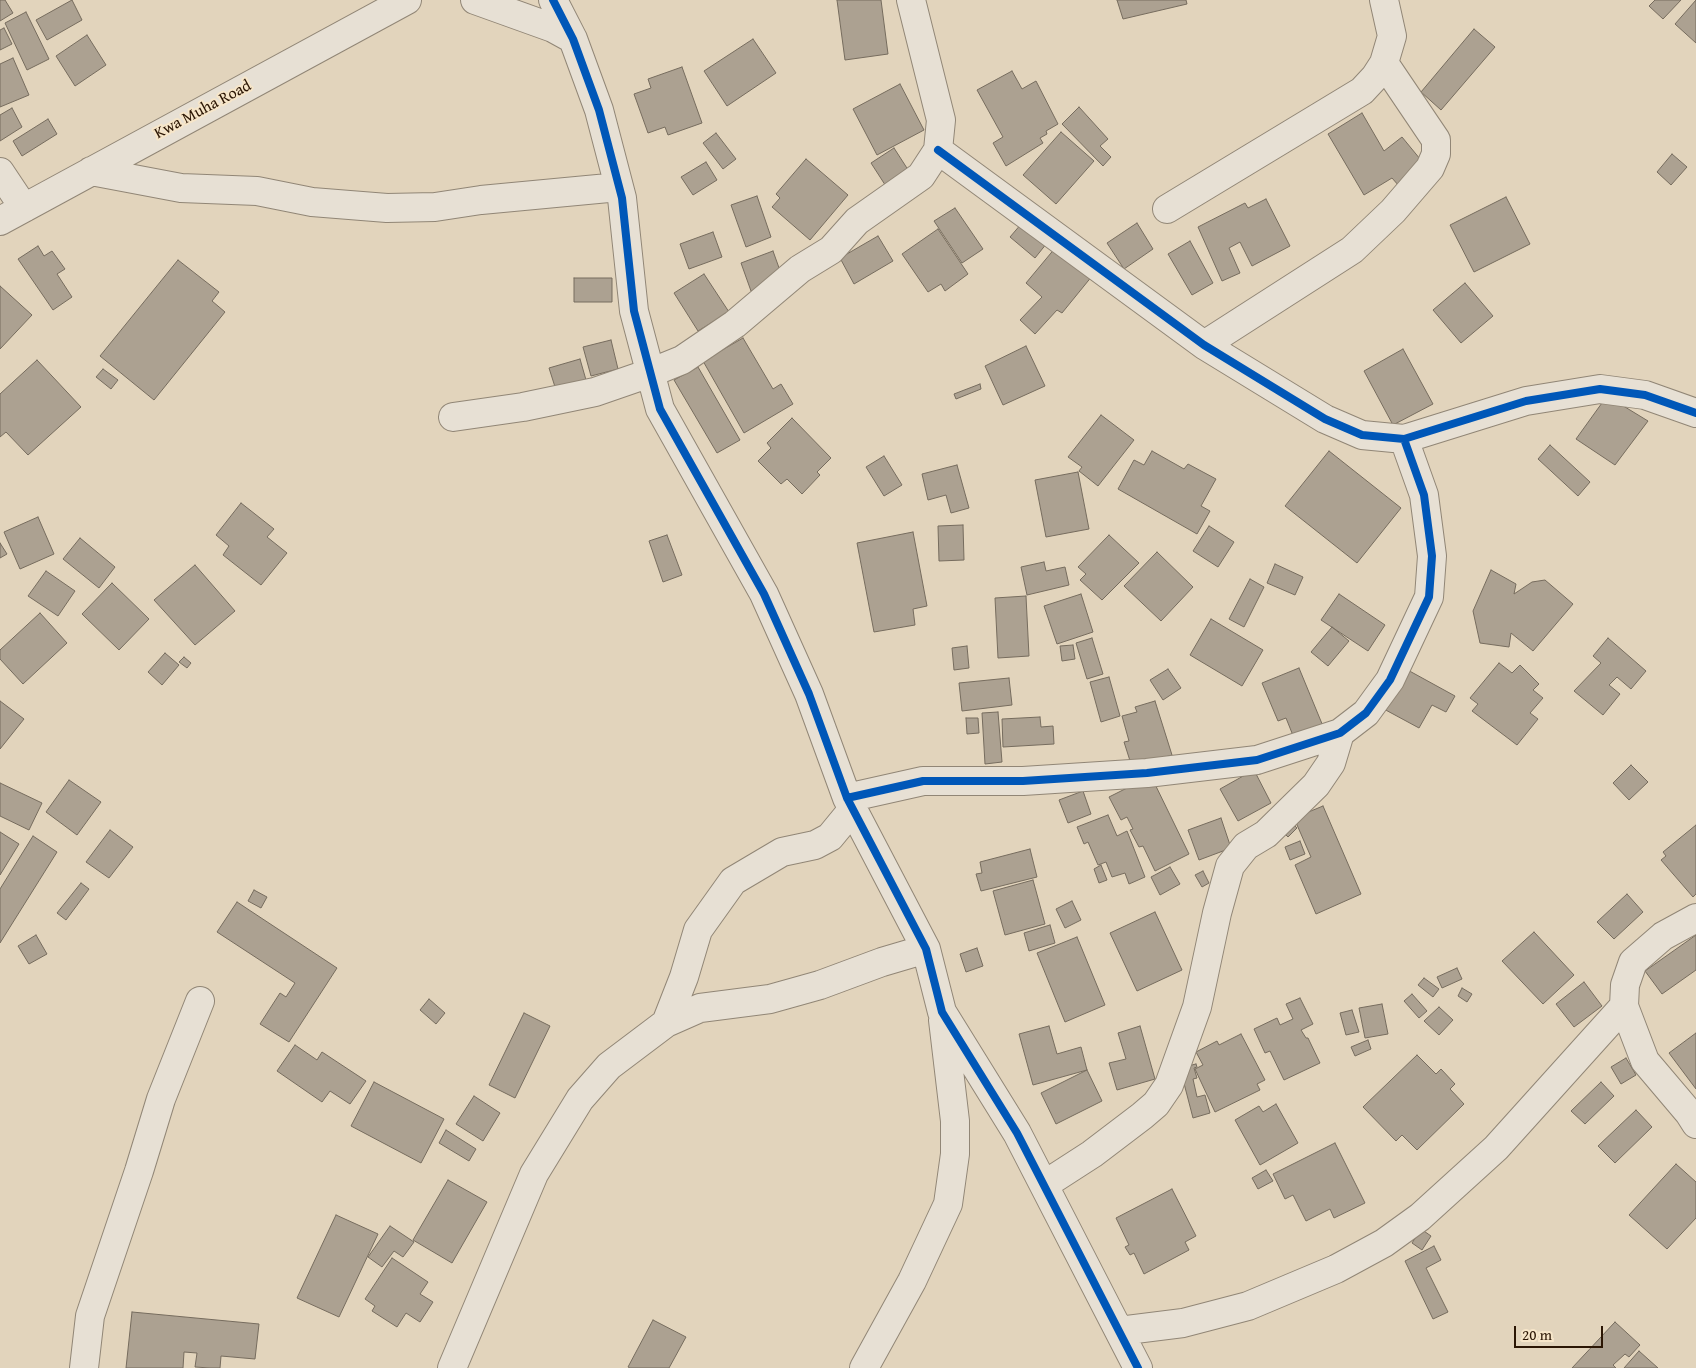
<!DOCTYPE html>
<style>
body{margin:0}
#map{position:relative;width:1696px;height:1368px;overflow:hidden;background:#e2d4bc;font-family:"Gentium Book Plus",serif}
canvas{display:block}
.scale{position:absolute;left:1514px;top:1326px;width:89px;height:22px;box-sizing:border-box;border:2px solid #2b1604;border-top:0;padding-left:6px;font-size:15px;line-height:18px;white-space:nowrap;color:#2b1604;-webkit-text-stroke:4px #f7e6c9;paint-order:stroke}
</style>
<div id="map">
<canvas width="1696" height="1368"></canvas>
<div class="scale">20 m</div>
</div>
<script>
const g = document.querySelector('canvas').getContext('2d');
g.lineJoin = 'round';
function fill(path, color) {
  g.fillStyle = color;
  g.fill(path, 'evenodd');
}
function poly(rows) {
  const path = new Path2D();
  for (const r of rows) {
    path.moveTo(r[0], r[1]);
    for (let i = 2; i < r.length; i += 2) path.lineTo(r[i], r[i + 1]);
  }
  return path;
}
function strokePath(path, color, width, dash) {
  g.strokeStyle = color;
  g.lineWidth = width;
  g.lineCap = dash ? 'butt' : 'round';
  g.setLineDash(dash || []);
  g.stroke(path);
}
function label(font, color, halo, rows, align = 'center') {
  g.font = font + ' "Gentium Book Plus",serif';
  g.lineWidth = 4;
  g.setLineDash([]);
  g.textBaseline = 'middle';
  g.strokeStyle = halo;
  g.fillStyle = color;
  for (const [text, x, y, turn = 0] of rows) {
    g.save();
    g.translate(x, y);
    g.rotate((+turn || 0) * Math.PI / 180);
    g.textAlign = isNaN(turn) ? turn : align;
    if (halo) g.strokeText(text, 0, 0);
    g.fillText(text, 0, 0);
    g.restore();
  }
}
const building = poly([
 [0,0,5,0,13,13,0,21,0,0],
 [72,0,82,20,47,40,36,20,72,0],
 [837,0,881,0,888,54,845,60,837,0],
 [1117,0,1186,0,1187,4,1123,19,1117,0],
 [1655,0,1681,0,1663,19,1649,6,1655,0],
 [1696,0,1696,43,1675,24,1696,0],
 [26,12,49,59,27,70,5,23,26,12],
 [4,28,12,44,0,50,0,30,4,28],
 [1474,29,1495,47,1441,110,1421,92,1474,29],
 [87,35,106,65,75,86,56,56,87,35],
 [753,39,776,73,727,106,704,71,753,39],
 [13,58,29,95,0,107,0,64,13,58],
 [682,67,702,123,668,135,665,127,648,133,634,94,651,88,648,79,682,67],
 [1012,71,1022,89,1036,81,1058,124,1046,131,1047,134,1040,138,1043,143,1006,166,993,143,1003,137,977,90,1012,71],
 [900,84,924,130,877,155,853,109,900,84],
 [1079,107,1108,139,1100,146,1111,157,1103,166,1062,124,1079,107],
 [12,108,22,127,0,141,0,115,12,108],
 [1362,113,1384,151,1402,137,1425,165,1399,186,1392,178,1364,195,1328,134,1362,113],
 [48,119,57,134,22,156,13,141,48,119],
 [1061,132,1094,161,1056,204,1023,175,1061,132],
 [716,133,736,159,723,169,703,143,716,133],
 [894,148,914,179,891,194,871,163,894,148],
 [1672,154,1687,167,1671,185,1657,172,1672,154],
 [806,159,848,195,810,240,772,207,780,198,776,194,806,159],
 [706,162,717,180,693,195,681,177,706,162],
 [757,196,771,237,746,247,731,205,757,196],
 [1506,197,1530,244,1474,272,1450,225,1506,197],
 [1266,199,1290,246,1252,266,1240,242,1229,248,1240,273,1222,281,1198,227,1245,203,1248,208,1266,199],
 [955,208,983,249,962,263,934,221,955,208],
 [1022,223,1047,243,1035,258,1010,237,1022,223],
 [1137,223,1153,249,1124,269,1107,243,1137,223],
 [938,229,968,274,945,291,941,284,928,292,902,254,938,229],
 [713,232,722,257,689,269,680,244,713,232],
 [878,236,893,261,854,284,840,258,878,236],
 [1061,241,1097,270,1062,313,1057,310,1035,334,1020,320,1042,297,1026,283,1061,241],
 [1190,241,1213,283,1192,295,1168,254,1190,241],
 [38,246,44,256,52,251,65,269,57,274,72,297,53,310,18,259,38,246],
 [773,251,783,279,751,291,741,263,773,251],
 [178,260,219,292,212,301,225,312,154,400,100,356,178,260],
 [704,274,729,312,698,331,674,293,704,274],
 [574,278,612,278,612,302,574,302,574,278],
 [1465,283,1493,316,1461,343,1433,310,1465,283],
 [0,286,32,315,0,349,0,286],
 [743,338,773,389,781,384,793,404,744,433,703,361,743,338],
 [611,340,618,369,591,376,583,347,611,340],
 [1026,346,1045,386,1003,405,985,366,1026,346],
 [1403,349,1433,404,1393,425,1364,371,1403,349],
 [580,359,586,380,556,390,549,368,580,359],
 [37,360,81,407,28,455,6,432,0,437,0,394,37,360],
 [698,367,740,440,717,453,674,380,698,367],
 [103,369,118,380,111,389,96,377,103,369],
 [980,384,981,389,956,399,954,394,980,384],
 [1607,396,1648,421,1615,465,1576,439,1607,396],
 [1101,415,1134,440,1098,486,1079,471,1082,467,1068,457,1101,415],
 [792,418,831,458,817,472,820,475,802,494,787,479,781,484,758,461,771,448,767,443,792,418],
 [1550,445,1590,482,1578,496,1538,459,1550,445],
 [1152,451,1184,469,1188,464,1216,479,1201,506,1210,511,1197,534,1118,489,1134,460,1144,465,1152,451],
 [1329,451,1401,508,1357,563,1285,506,1329,451],
 [884,456,902,485,884,496,866,467,884,456],
 [957,465,969,508,951,513,946,495,928,500,922,474,957,465],
 [1078,472,1089,529,1046,537,1035,480,1078,472],
 [241,503,274,529,267,537,287,553,261,585,223,555,229,546,216,535,241,503],
 [38,517,54,554,20,569,4,532,38,517],
 [963,525,964,560,939,561,938,526,963,525],
 [1209,526,1234,542,1218,567,1193,551,1209,526],
 [913,532,927,606,913,609,915,625,874,632,857,543,913,532],
 [667,535,682,575,663,582,649,541,667,535],
 [1109,535,1139,563,1102,600,1080,580,1086,574,1078,567,1109,535],
 [80,538,115,567,99,588,63,559,80,538],
 [0,543,7,554,0,558,0,543],
 [1157,552,1193,587,1161,621,1124,586,1157,552],
 [1044,562,1046,571,1065,567,1069,585,1027,595,1021,567,1044,562],
 [1275,564,1303,577,1295,595,1267,583,1275,564],
 [195,565,235,611,195,645,154,600,195,565],
 [1491,570,1516,584,1514,594,1532,582,1545,580,1573,604,1533,651,1511,633,1509,647,1480,643,1473,611,1491,570],
 [46,571,75,591,58,616,28,596,46,571],
 [1250,579,1264,587,1244,627,1229,619,1250,579],
 [112,583,149,619,119,650,82,614,112,583],
 [1081,594,1093,632,1057,644,1044,606,1081,594],
 [1339,594,1385,625,1368,651,1321,620,1339,594],
 [1026,596,1029,656,998,658,995,598,1026,596],
 [40,613,67,643,23,684,0,659,0,650,40,613],
 [1211,619,1263,650,1242,686,1190,655,1211,619],
 [1332,627,1349,641,1328,666,1311,652,1332,627],
 [1092,638,1103,674,1087,679,1076,643,1092,638],
 [1608,638,1646,671,1631,689,1617,677,1609,685,1620,694,1603,715,1574,691,1601,663,1593,656,1608,638],
 [1073,645,1075,659,1062,661,1060,646,1073,645],
 [967,646,969,668,954,670,952,648,967,646],
 [165,653,179,665,162,685,148,672,165,653],
 [184,657,191,663,187,668,179,662,184,657],
 [1499,663,1512,673,1520,665,1539,684,1533,690,1543,698,1530,713,1538,719,1517,745,1472,711,1478,704,1470,698,1499,663],
 [1299,668,1325,731,1296,743,1286,718,1278,721,1262,683,1299,668],
 [1404,668,1455,696,1446,712,1432,705,1419,728,1382,708,1404,668],
 [1168,669,1181,688,1163,700,1150,680,1168,669],
 [1109,677,1120,716,1101,722,1090,682,1109,677],
 [1009,678,1012,705,962,711,959,683,1009,678],
 [0,701,24,719,0,749,0,701],
 [1155,701,1172,755,1132,767,1124,742,1129,741,1122,716,1137,712,1135,707,1155,701],
 [998,712,1002,762,985,764,982,713,998,712],
 [1040,717,1041,727,1053,726,1054,744,1003,747,1002,719,1040,717],
 [966,718,978,718,979,733,967,734,966,718],
 [1631,765,1648,782,1629,800,1613,783,1631,765],
 [1254,770,1271,803,1238,821,1220,789,1254,770],
 [1151,776,1189,854,1155,871,1143,846,1139,847,1130,830,1133,829,1127,817,1121,820,1109,797,1151,776],
 [69,780,101,802,77,835,46,812,69,780],
 [0,783,42,803,29,830,0,816,0,783],
 [1083,791,1091,814,1068,823,1059,800,1083,791],
 [1323,806,1361,894,1316,914,1295,865,1311,857,1294,818,1323,806],
 [1108,815,1117,836,1127,831,1145,877,1129,884,1125,873,1112,877,1106,862,1098,865,1088,842,1084,844,1077,827,1108,815],
 [1221,818,1231,848,1199,860,1188,830,1221,818],
 [1290,821,1297,828,1288,837,1281,830,1290,821],
 [1696,825,1696,894,1693,897,1661,860,1666,856,1663,852,1696,825],
 [110,830,133,847,109,878,86,862,110,830],
 [0,832,19,844,0,875,0,832],
 [33,836,57,852,0,943,0,889,33,836],
 [1300,841,1305,854,1290,860,1285,847,1300,841],
 [1030,849,1037,877,981,891,976,874,982,873,980,862,1030,849],
 [1101,865,1107,880,1099,883,1094,869,1101,865],
 [1170,867,1180,884,1160,895,1151,877,1170,867],
 [1203,871,1209,883,1202,887,1195,875,1203,871],
 [1033,880,1045,924,1005,935,993,891,1033,880],
 [81,883,89,889,66,920,57,913,81,883],
 [254,890,267,897,261,908,248,901,254,890],
 [1627,894,1643,912,1614,939,1597,922,1627,894],
 [1072,901,1081,920,1065,928,1056,909,1072,901],
 [237,902,337,968,289,1042,260,1024,280,993,286,997,295,983,217,932,237,902],
 [1155,912,1182,970,1137,991,1110,933,1155,912],
 [1050,925,1055,943,1029,951,1024,933,1050,925],
 [1534,932,1574,975,1543,1004,1502,961,1534,932],
 [36,935,47,954,29,964,18,946,36,935],
 [1696,935,1696,970,1662,994,1645,971,1696,935],
 [1077,937,1105,1005,1065,1022,1037,953,1077,937],
 [977,948,983,966,966,972,960,954,977,948],
 [1457,968,1462,979,1442,988,1437,977,1457,968],
 [1424,978,1439,989,1433,997,1418,985,1424,978],
 [1584,982,1602,1006,1574,1027,1556,1004,1584,982],
 [1462,988,1472,994,1467,1002,1458,996,1462,988],
 [1412,994,1427,1011,1419,1018,1404,1001,1412,994],
 [1300,998,1313,1024,1301,1030,1306,1038,1308,1038,1320,1063,1284,1080,1270,1051,1265,1053,1254,1029,1277,1018,1280,1025,1293,1019,1286,1004,1300,998],
 [429,999,445,1013,436,1024,420,1010,429,999],
 [1382,1004,1388,1034,1365,1038,1359,1008,1382,1004],
 [1439,1007,1453,1020,1439,1035,1424,1021,1439,1007],
 [1352,1010,1359,1032,1346,1035,1340,1013,1352,1010],
 [524,1013,550,1026,515,1098,489,1085,524,1013],
 [1049,1026,1057,1054,1081,1047,1087,1070,1033,1085,1019,1034,1049,1026],
 [1140,1026,1155,1079,1117,1090,1109,1063,1126,1059,1118,1033,1140,1026],
 [1696,1033,1696,1089,1669,1053,1696,1033],
 [1241,1034,1265,1080,1257,1084,1260,1090,1215,1112,1195,1069,1203,1065,1196,1052,1217,1041,1219,1045,1241,1034],
 [1368,1040,1371,1049,1355,1056,1351,1047,1368,1040],
 [295,1045,317,1060,322,1052,366,1081,350,1104,330,1091,322,1102,277,1071,295,1045],
 [1417,1055,1436,1074,1441,1069,1455,1084,1450,1089,1464,1104,1417,1150,1402,1135,1396,1141,1363,1107,1417,1055],
 [1626,1058,1636,1075,1621,1084,1611,1067,1626,1058],
 [1196,1064,1197,1067,1194,1068,1197,1078,1193,1079,1197,1097,1205,1095,1210,1113,1193,1118,1180,1068,1196,1064],
 [1087,1070,1102,1101,1056,1124,1041,1093,1087,1070],
 [374,1082,444,1119,421,1163,351,1126,374,1082],
 [1601,1082,1614,1096,1585,1124,1571,1111,1601,1082],
 [474,1096,500,1113,483,1141,456,1124,474,1096],
 [1276,1104,1298,1143,1260,1165,1235,1120,1259,1106,1263,1112,1276,1104],
 [1636,1110,1652,1127,1615,1163,1598,1146,1636,1110],
 [446,1130,476,1149,469,1161,439,1143,446,1130],
 [1335,1143,1365,1203,1334,1218,1330,1209,1306,1221,1293,1195,1285,1199,1273,1174,1335,1143],
 [1676,1164,1696,1182,1696,1218,1667,1249,1629,1215,1676,1164],
 [1266,1170,1273,1181,1258,1189,1252,1178,1266,1170],
 [448,1180,487,1202,452,1263,413,1240,448,1180],
 [1172,1189,1196,1236,1185,1242,1189,1250,1144,1274,1134,1253,1130,1255,1125,1247,1129,1245,1116,1218,1172,1189],
 [336,1215,378,1234,339,1317,297,1298,336,1215],
 [390,1226,414,1242,403,1257,394,1251,382,1267,368,1257,390,1226],
 [1421,1229,1431,1236,1422,1250,1412,1243,1421,1229],
 [1434,1246,1441,1260,1426,1268,1448,1312,1433,1319,1405,1261,1434,1246],
 [392,1258,428,1282,420,1294,433,1302,420,1322,406,1313,397,1327,372,1311,375,1306,365,1299,392,1258],
 [132,1312,259,1324,255,1359,221,1356,220,1368,210,1368,195,1367,197,1353,184,1352,183,1368,126,1368,132,1312],
 [653,1320,686,1337,669,1368,630,1368,628,1367,653,1320],
 [1615,1322,1640,1345,1629,1357,1625,1354,1613,1365,1616,1368,1572,1368,1615,1322],
 [1639,1351,1658,1368,1624,1368,1639,1351]
]);
const minor = poly([
 [475,0,553,28,573,39],
 [553,0,573,39,599,110,622,198,634,311,660,409,764,594,809,694,847,798,926,949,942,1012,1017,1133,1138,1368],
 [938,150,1204,345,1325,419,1362,435,1404,439,1526,401,1600,389,1645,395,1696,413],
 [91,171,181,188,257,191,312,202,387,208,435,207,481,200,619,187],
 [0,172,24,208],
 [1167,209,1362,91,1375,77,1384,63,1392,36,1384,0],
 [0,221,407,0],
 [1204,345,1352,250,1393,211,1430,168,1436,154,1436,140,1384,63],
 [453,417,523,407,595,392,650,373,682,360,735,324,800,269,831,250,857,221,921,176,938,150,941,120,911,0],
 [847,798,923,781,1023,781,1147,773,1257,760,1340,733,1366,713,1390,680,1429,597,1432,556,1424,495,1404,439],
 [1624,1006,1645,1061,1689,1113,1696,1124],
 [666,1023,700,1008,770,999,820,985,882,962,926,949],
 [1044,1185,1092,1154,1142,1116,1156,1104,1169,1085,1197,1007,1217,913,1230,866,1246,846,1266,834,1316,785,1331,763,1340,733],
 [1119,1331,1183,1323,1248,1306,1336,1269,1384,1243,1420,1217,1496,1148,1624,1006,1625,985,1633,962,1663,936,1696,918],
 [84,1368,90,1316,139,1171,161,1099,200,1001],
 [452,1368,534,1174,580,1099,609,1066,666,1023,684,977,698,930,733,881,782,852,815,845,830,837,853,809],
 [864,1368,912,1281,948,1204,955,1154,955,1121,943,1020]
]);
const cycleway = poly([
 [553,0,573,39,599,110,622,198,634,311,660,409,764,594,809,694,847,798,926,949,942,1012,1017,1133,1138,1368],
 [938,150,1204,345,1325,419,1362,435,1404,439,1526,401,1600,389,1645,395,1696,413],
 [847,798,923,781,1023,781,1147,773,1257,760,1340,733,1366,713,1390,680,1429,597,1432,556,1424,495,1404,439]
]);
const streetNames = [
 ["Kwa Muha Road",203,110,-28]
];
fill(building, '#aca191');
strokePath(building, '#766c5e', 1);
strokePath(minor, '#918676', 30);
strokePath(minor, '#e7e0d4', 28);
strokePath(cycleway, '#0057b8', 8);
label('16px', '#2b1604', '#f7e6c9', streetNames);
</script>
